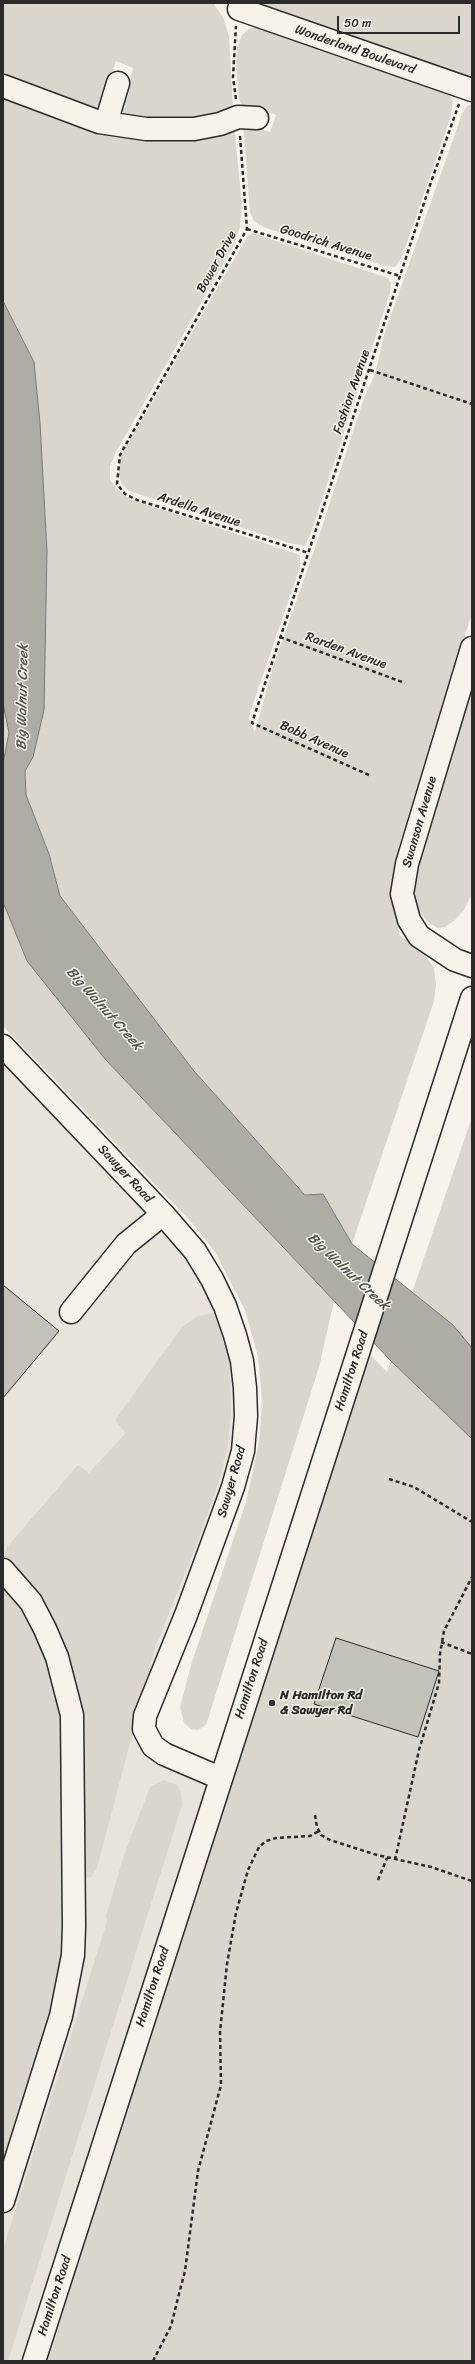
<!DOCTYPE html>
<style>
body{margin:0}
#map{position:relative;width:475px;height:2364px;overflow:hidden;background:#f7f3e8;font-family:Sriracha,sans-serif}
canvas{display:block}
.frame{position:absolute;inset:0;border:4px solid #2b2b2b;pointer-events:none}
.scale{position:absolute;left:337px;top:16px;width:123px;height:18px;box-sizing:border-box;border:2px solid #2b2b2b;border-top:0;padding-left:5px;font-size:12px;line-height:14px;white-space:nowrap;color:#2b2b2b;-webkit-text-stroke:3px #f7f3e8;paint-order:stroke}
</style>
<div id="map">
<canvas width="475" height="2364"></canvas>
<div class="frame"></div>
<div class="scale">50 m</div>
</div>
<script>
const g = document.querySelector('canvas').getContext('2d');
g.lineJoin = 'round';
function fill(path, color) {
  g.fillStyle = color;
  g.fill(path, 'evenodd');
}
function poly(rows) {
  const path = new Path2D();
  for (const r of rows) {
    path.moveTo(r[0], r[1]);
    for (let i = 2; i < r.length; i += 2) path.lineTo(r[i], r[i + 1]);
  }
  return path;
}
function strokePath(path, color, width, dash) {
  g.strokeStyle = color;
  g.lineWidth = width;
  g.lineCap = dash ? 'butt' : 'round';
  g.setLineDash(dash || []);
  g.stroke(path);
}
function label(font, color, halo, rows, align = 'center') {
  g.font = font + ' Sriracha,sans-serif';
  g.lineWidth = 3;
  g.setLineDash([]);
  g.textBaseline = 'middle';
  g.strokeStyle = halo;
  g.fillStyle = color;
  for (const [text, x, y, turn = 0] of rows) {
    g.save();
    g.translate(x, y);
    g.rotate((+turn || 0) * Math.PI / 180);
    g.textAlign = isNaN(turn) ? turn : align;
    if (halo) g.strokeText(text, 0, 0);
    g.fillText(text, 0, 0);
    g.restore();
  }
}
const built = poly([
 [3,1061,212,1279,246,1416,144,1729,220,1778,34,2361,3,2361]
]);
const green = poly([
 [3,3,213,3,223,17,229,36,233,108,219,120,112,117,128,86,133,68,116,61,98,113,3,79],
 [232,3,472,3,472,85],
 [262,25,447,90,453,101,450,119,402,257,395,267,385,266,263,227,254,221,250,212,243,124,270,132,276,115,259,108,254,112,242,106,239,99,236,67,237,47,242,35,249,29],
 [3,90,82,122,234,124,242,205,240,227,233,247,116,452,110,466,110,480,117,489,130,499,300,555,300,567,251,710,249,719,255,732,273,667,316,545,364,398,375,374,385,332,462,114,467,106,472,104,472,613,399,846,394,881,394,906,400,936,423,952,434,968,436,985,434,1001,352,1244,323,1194,306,1195,194,1071,60,896,49,854,26,795,25,771,33,757,47,551,40,423,34,362,3,301],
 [252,233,388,278,391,283,390,293,312,530,305,546,289,543,129,491,121,483,119,474,121,456,237,254,247,237],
 [472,670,472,894,464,910,455,920,445,927,438,928,429,923,419,911,411,891,412,873],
 [3,703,9,733,3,763],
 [3,902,27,961,105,1059,334,1301,319,1367,206,1725,198,1730,191,1729,184,1723,180,1707,191,1665,246,1502,259,1442,262,1401,258,1357,245,1310,215,1252,193,1224,3,1026],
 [472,1117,472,1348,453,1325,412,1293],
 [213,1313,220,1329,229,1361,231,1411,228,1446,219,1481,198,1541,155,1648,97,1868,91,1877,86,1878,83,1875,80,1719,74,1676,62,1642,24,1578,4,1557,7,1547,78,1465,89,1473,126,1433,115,1420,182,1327,198,1316],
 [360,1344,387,1372,391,1361,472,1439,472,2361,34,2361],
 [3,1570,12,1578,72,1715,74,1926,3,2201],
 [164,1780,177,1785,181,1793,182,1805,8,2361,3,2361,3,2249,107,1922,106,1916,124,1855,150,1787]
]);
const water = poly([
 [3,301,34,362,40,423,47,551,44,710,33,757,25,771,26,795,49,854,60,896,194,1071,305,1195,323,1194,352,1244,453,1325,472,1348,472,1439,391,1361,105,1059,27,961,3,902,3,763,9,733,3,703,3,301]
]);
const building = poly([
 [3,1285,59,1331,3,1398,3,1285],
 [336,1638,439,1671,418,1737,314,1704,336,1638]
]);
const path = poly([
 [236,99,233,77,236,26],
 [240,136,247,229,120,455,117,484,125,494,137,500,309,553],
 [247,229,400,276],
 [370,370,472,404],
 [280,637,405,683],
 [369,775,252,723,430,185,459,104],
 [389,1479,414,1487,472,1522],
 [441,1642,472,1654],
 [315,1815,317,1827,321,1835,330,1840,377,1855,431,1867,472,1881],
 [395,1860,419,1750,439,1683,440,1654,444,1631,472,1577],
 [378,1880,387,1858],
 [153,2361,171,2326,179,2294,185,2271,198,2171,221,2085,220,2032,227,1964,236,1913,248,1870,259,1847,266,1841,276,1838,310,1836,319,1831]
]);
const minor = poly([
 [239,9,472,90],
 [3,86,99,122,146,129,194,129,220,124,238,117,257,118],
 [106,123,118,83],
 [472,648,407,864,402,894,409,920,419,936,455,960,472,966],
 [3,1046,163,1214,195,1251,212,1279,225,1306,235,1335,242,1361,245,1388,246,1416,243,1451,233,1487,186,1615,145,1716,144,1729,153,1746,164,1754,220,1778],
 [71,1312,126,1244,163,1214],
 [3,1570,31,1602,45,1629,57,1657,72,1715,74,1926,73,1955,61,2016,3,2201]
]);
const major = poly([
 [34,2361,472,998]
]);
const markers = [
 [272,1703,4,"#2b2b2b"]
];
const streetNames = [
 ["Wonderland Boulevard",355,50,19],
 ["Goodrich Avenue",326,243,17],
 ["Bower Drive",217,262,-61],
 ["Fashion Avenue",352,392,-71],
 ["Ardella Avenue",199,510,18],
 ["Rarden Avenue",346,651,20],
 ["Bobb Avenue",314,740,24],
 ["Swanson Avenue",420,822,-74],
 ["Sawyer Road",125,1174,47],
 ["Hamilton Road",352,1371,-72],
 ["Sawyer Road",232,1482,-74],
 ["Hamilton Road",252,1679,-72],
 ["Hamilton Road",153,1987,-72],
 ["Hamilton Road",55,2296,-72]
];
const poiNames = [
 ["N Hamilton Rd",280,1696],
 ["& Sawyer Rd",280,1711]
];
const waterNames = [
 ["Big Walnut Creek",23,697,-89],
 ["Big Walnut Creek",104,1009,48],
 ["Big Walnut Creek",348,1272,43]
];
fill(built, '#e8e4da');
fill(green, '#dad6cc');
fill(water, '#afaca4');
strokePath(water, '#7a7874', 1);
fill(building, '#c4c1b9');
strokePath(building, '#2b2b2b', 1);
strokePath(minor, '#2b2b2b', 25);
strokePath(major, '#2b2b2b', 25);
strokePath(path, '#2b2b2b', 2.5, [4, 3]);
strokePath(minor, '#f7f3e8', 22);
strokePath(major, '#f7f3e8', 22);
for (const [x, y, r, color] of markers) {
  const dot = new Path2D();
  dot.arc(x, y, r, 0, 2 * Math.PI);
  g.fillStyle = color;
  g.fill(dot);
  strokePath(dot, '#f7f3e8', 1.5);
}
label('13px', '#2b2b2b', '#f7f3e8', streetNames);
label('bold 13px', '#2b2b2b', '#f7f3e8', poiNames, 'left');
label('italic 14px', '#53524f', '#f7f3e8', waterNames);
</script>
